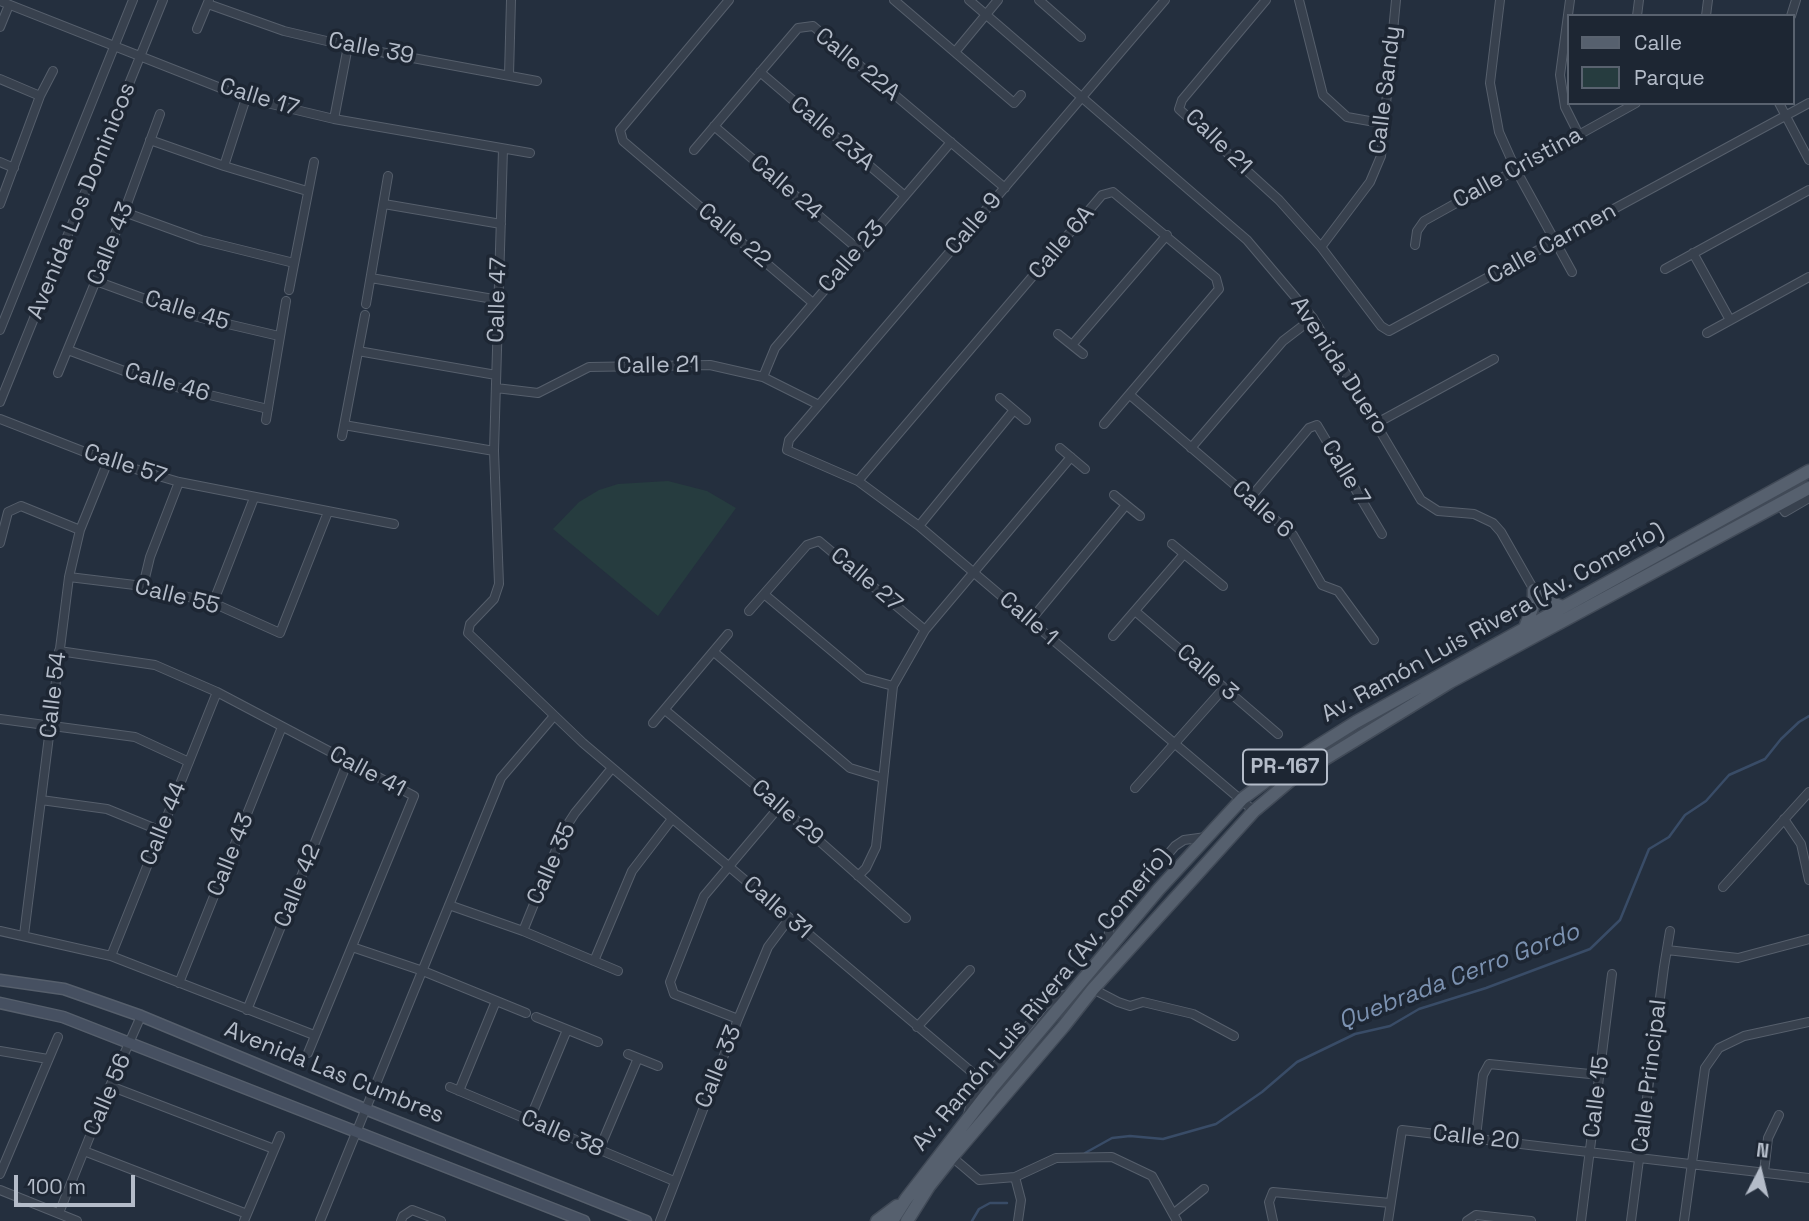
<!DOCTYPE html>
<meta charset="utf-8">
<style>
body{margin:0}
#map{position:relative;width:1809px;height:1221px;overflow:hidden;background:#242f3e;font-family:"Space Grotesk",sans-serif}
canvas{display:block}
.legend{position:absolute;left:1567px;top:14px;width:228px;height:91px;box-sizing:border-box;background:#1d2633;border:2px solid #59626f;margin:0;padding:9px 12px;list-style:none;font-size:21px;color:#b4bcc9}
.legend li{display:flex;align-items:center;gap:14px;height:35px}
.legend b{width:35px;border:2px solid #59626f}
.north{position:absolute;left:1725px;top:1137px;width:70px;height:70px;-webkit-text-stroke:5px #1d2633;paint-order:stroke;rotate:7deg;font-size:19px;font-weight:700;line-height:28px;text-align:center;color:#b4bcc9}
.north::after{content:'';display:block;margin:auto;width:24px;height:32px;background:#b4bcc9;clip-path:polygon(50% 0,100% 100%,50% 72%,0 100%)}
.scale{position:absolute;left:14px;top:1175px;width:121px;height:32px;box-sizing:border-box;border:4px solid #b4bcc9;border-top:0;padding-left:9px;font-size:21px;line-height:24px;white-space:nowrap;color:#b4bcc9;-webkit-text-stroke:5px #1d2633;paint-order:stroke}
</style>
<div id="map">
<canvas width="1809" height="1221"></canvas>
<ul class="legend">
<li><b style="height:9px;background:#56606e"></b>Calle</li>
<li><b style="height:19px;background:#263c3f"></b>Parque</li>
</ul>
<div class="north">N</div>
<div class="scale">100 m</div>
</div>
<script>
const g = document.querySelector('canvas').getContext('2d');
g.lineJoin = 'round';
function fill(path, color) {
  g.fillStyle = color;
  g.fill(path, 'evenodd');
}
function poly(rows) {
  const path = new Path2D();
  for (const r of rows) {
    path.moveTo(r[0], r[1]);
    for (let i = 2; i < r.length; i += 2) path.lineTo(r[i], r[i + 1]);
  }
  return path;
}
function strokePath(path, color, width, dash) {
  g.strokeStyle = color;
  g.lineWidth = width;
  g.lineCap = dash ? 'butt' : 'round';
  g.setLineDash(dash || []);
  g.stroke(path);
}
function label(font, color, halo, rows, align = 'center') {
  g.font = font + ' "Space Grotesk",sans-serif';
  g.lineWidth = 7;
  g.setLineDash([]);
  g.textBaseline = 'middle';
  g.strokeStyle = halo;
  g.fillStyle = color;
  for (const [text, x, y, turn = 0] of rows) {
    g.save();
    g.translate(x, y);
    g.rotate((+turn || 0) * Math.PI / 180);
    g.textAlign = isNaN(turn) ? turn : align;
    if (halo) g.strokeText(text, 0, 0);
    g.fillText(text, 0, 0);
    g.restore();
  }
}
const green = poly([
 [668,481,707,491,736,508,658,616,553,529,579,502,599,490,618,484]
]);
const stream = poly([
 [1085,1153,1112,1138,1130,1136,1163,1139,1216,1124,1262,1092,1297,1062,1355,1034,1390,1026,1419,1009,1486,988,1590,949,1620,920,1649,849,1669,837,1685,815,1706,801,1729,775,1765,759,1781,739,1799,722,1809,716],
 [972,1221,979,1209,990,1203,1007,1203]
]);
const street = poly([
 [729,0,620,130,623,141,813,303],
 [894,0,1014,103,1021,95],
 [969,0,1247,240,1313,318,1421,500,1438,511,1474,514,1493,523,1501,532,1534,590],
 [1039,0,1081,37],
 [1165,0,789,440,787,450,858,481,919,526,1254,811],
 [1266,0,1182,100,1179,109,1279,200,1321,247,1381,326,1389,331,1809,103],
 [1299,0,1323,95,1347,117,1386,124],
 [1500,0,1490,83,1499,132,1516,170,1572,272],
 [1570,0,1560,75,1565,107,1579,135],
 [0,1,246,98,334,119,530,153],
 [208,4,284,31,348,46,537,81],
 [1637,16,1639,0],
 [1706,16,1708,0],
 [1791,16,1796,0],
 [0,27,9,5],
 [197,29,209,0],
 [955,52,998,0],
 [760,72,905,196],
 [509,75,511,0],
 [0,79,40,96],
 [1779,103,1809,160],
 [334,119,348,46],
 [714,126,859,250],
 [150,140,224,166,307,191],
 [503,149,494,451,499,584,494,599,470,624,468,633,583,743,993,1090],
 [694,150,798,28,813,26,1005,188],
 [0,162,14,168],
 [224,166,246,98],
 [0,204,40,96,53,71],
 [384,204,501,224],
 [124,212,201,240,294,263],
 [1415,245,1417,231,1424,221,1636,103],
 [1321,247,1370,182,1381,156,1396,0],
 [1693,253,1730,320],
 [1665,269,1809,190],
 [371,278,499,300],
 [96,281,189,315,279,336],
 [289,290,314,162],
 [366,304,388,176],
 [0,330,133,0],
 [1707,333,1809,277],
 [1058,334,1083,354],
 [1072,345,1167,235],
 [68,350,151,381,268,409],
 [358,351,496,375],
 [58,373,124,212,160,114],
 [763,377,775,348,951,142],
 [496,388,538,393,589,367,710,365,763,377,819,405],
 [1130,395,1293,535,1322,585,1338,591,1374,640],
 [1000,398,1026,420],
 [0,402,163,0],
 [0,419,108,461,179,482,394,524],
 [266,420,286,301],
 [1377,423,1494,359],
 [344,425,494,451],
 [342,436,365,315],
 [1060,448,1085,469],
 [1191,448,1283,341,1313,318],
 [858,481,1102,195,1113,192,1216,278,1219,289,1104,424],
 [1114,495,1140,516],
 [1250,498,1309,428,1317,425,1382,534],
 [1780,505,1785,512,1809,498],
 [919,526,1014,410],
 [0,543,8,512,21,506,80,530],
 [1172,544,1223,586],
 [69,577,143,586,213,603,280,633,328,512],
 [143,586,150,557,179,482],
 [764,594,864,678,893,686],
 [213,603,254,498],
 [749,611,807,545,819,541,925,630],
 [1135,611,1278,734],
 [1030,621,1126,505],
 [1113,636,1184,554],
 [59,651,155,665,217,692,414,796,308,1053],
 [714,652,850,768,883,778],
 [665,710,780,806,906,918],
 [0,719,135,737,189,762],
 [653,723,728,634],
 [1135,788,1224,688],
 [41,800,107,809,161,831],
 [1784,819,1801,844,1809,880],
 [858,876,866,868,876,847,893,686,925,630,1071,457],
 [1723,887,1809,792],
 [449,905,523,931,618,971],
 [0,931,111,956,314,1035],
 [523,931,564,830,575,813,612,768],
 [24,935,69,577,80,530,108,461],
 [352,947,423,971,526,1013],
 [1106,950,1110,926,1113,919,1175,846,1184,840,1206,837],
 [1667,950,1738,958,1809,939],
 [111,956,217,692],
 [594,961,632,871,672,819],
 [179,983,282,727],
 [1093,989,1118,1002,1130,1006,1143,1002,1193,1014,1234,1036],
 [247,1010,348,761],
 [536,1017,598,1042],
 [738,1019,674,994,670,982,704,896,780,806],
 [917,1027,970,970],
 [0,1051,48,1059],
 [628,1054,658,1066],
 [110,1086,274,1149],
 [450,1087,674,1181],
 [459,1091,496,1001],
 [968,1115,972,1098,983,1082,1044,1006,1056,997,1071,994],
 [529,1121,567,1030],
 [1476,1137,1483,1075,1489,1064,1600,1075],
 [599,1150,638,1058],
 [84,1151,247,1214],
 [952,1157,979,1180,1015,1177,1056,1158,1112,1157,1152,1176,1177,1221],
 [1764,1172,1768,1138,1779,1115],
 [0,1174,58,1037],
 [1015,1177,1021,1200,1018,1221],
 [0,1190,77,1221],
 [59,1213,110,1086,141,1016],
 [1173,1214,1204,1189],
 [244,1221,280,1136],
 [320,1221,501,778,554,716],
 [401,1221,403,1216,412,1210,441,1221],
 [660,1221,738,1019,768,947,789,919],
 [1273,1221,1269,1202,1273,1192,1390,1203],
 [1388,1221,1402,1130,1809,1178],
 [1467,1221,1476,1215,1531,1221],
 [1581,1221,1612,974],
 [1631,1221,1664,967,1670,931],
 [1684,1221,1705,1068,1719,1048,1744,1036,1809,1022]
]);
const secondary = poly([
 [0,980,64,989,141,1016,365,1109,646,1221],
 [0,1003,63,1017,584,1221]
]);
const primary = poly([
 [1534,590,1542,600,1563,607],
 [1525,628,1534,603,1534,590],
 [877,1221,897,1206],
 [892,1221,906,1199,991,1089,1159,889,1242,799,1289,764,1356,722,1809,471],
 [907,1221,929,1186,952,1157,1063,1027,1093,989,1254,811,1292,779,1450,682,1809,488]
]);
const shields = [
 [1285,767,84]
];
const shieldNames = [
 ["PR-167",1285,767]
];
const streetNames = [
 ["Calle 39",371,49,11],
 ["Calle 22A",857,65,39],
 ["Calle Sandy",1386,90,-83],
 ["Calle 17",259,98,17],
 ["Calle 23A",832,134,40],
 ["Calle 21",1218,142,44],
 ["Calle Cristina",1518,168,-29],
 ["Calle 24",786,188,41],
 ["Avenida Los Dominicos",82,201,-68],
 ["Calle 9",974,224,-50],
 ["Calle 22",734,236,40],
 ["Calle 6A",1062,243,-50],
 ["Calle 43",111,244,-68],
 ["Calle Carmen",1552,244,-29],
 ["Calle 23",852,257,-49],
 ["Calle 47",498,300,-88],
 ["Calle 45",187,311,17],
 ["Calle 21",658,366,-1],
 ["Avenida Duero",1339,366,57],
 ["Calle 46",167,383,16],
 ["Calle 57",125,465,18],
 ["Calle 7",1345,473,59],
 ["Calle 6",1262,510,42],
 ["Calle 27",866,580,40],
 ["Calle 55",177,597,14],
 ["Calle 1",1028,619,41],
 ["Av. Ramón Luis Rivera (Av. Comerío)",1493,623,-29],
 ["Calle 3",1207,673,41],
 ["Calle 54",54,695,-83],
 ["Calle 41",367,772,28],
 ["Calle 29",787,813,41],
 ["Calle 44",164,824,-68],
 ["Calle 43",231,855,-68],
 ["Calle 35",552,864,-66],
 ["Calle 42",298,886,-68],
 ["Calle 31",777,908,41],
 ["Av. Ramón Luis Rivera (Av. Comerío)",1042,1000,-50],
 ["Calle 33",719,1067,-68],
 ["Avenida Las Cumbres",334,1073,22],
 ["Calle Principal",1650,1076,-83],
 ["Calle 56",108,1095,-67],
 ["Calle 15",1597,1097,-83],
 ["Calle 38",562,1134,23],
 ["Calle 20",1476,1138,6]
];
const waterNames = [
 ["Quebrada Cerro Gordo",1459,977,-21]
];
fill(green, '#263c3f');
strokePath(stream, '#394c67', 2.5);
strokePath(street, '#565f6c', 10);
strokePath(secondary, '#565f6c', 13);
strokePath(primary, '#414a57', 15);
strokePath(street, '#38414e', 8);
strokePath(secondary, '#465061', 10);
strokePath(primary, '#56606e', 12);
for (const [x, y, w] of shields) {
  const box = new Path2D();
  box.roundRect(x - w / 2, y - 17.5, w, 35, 5);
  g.fillStyle = '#1d2633';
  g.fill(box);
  strokePath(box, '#b4bcc9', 2);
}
label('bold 21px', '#b4bcc9', null, shieldNames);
label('23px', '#b4bcc9', '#1d2633', streetNames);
label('italic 24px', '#7c92b1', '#1d2633', waterNames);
</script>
